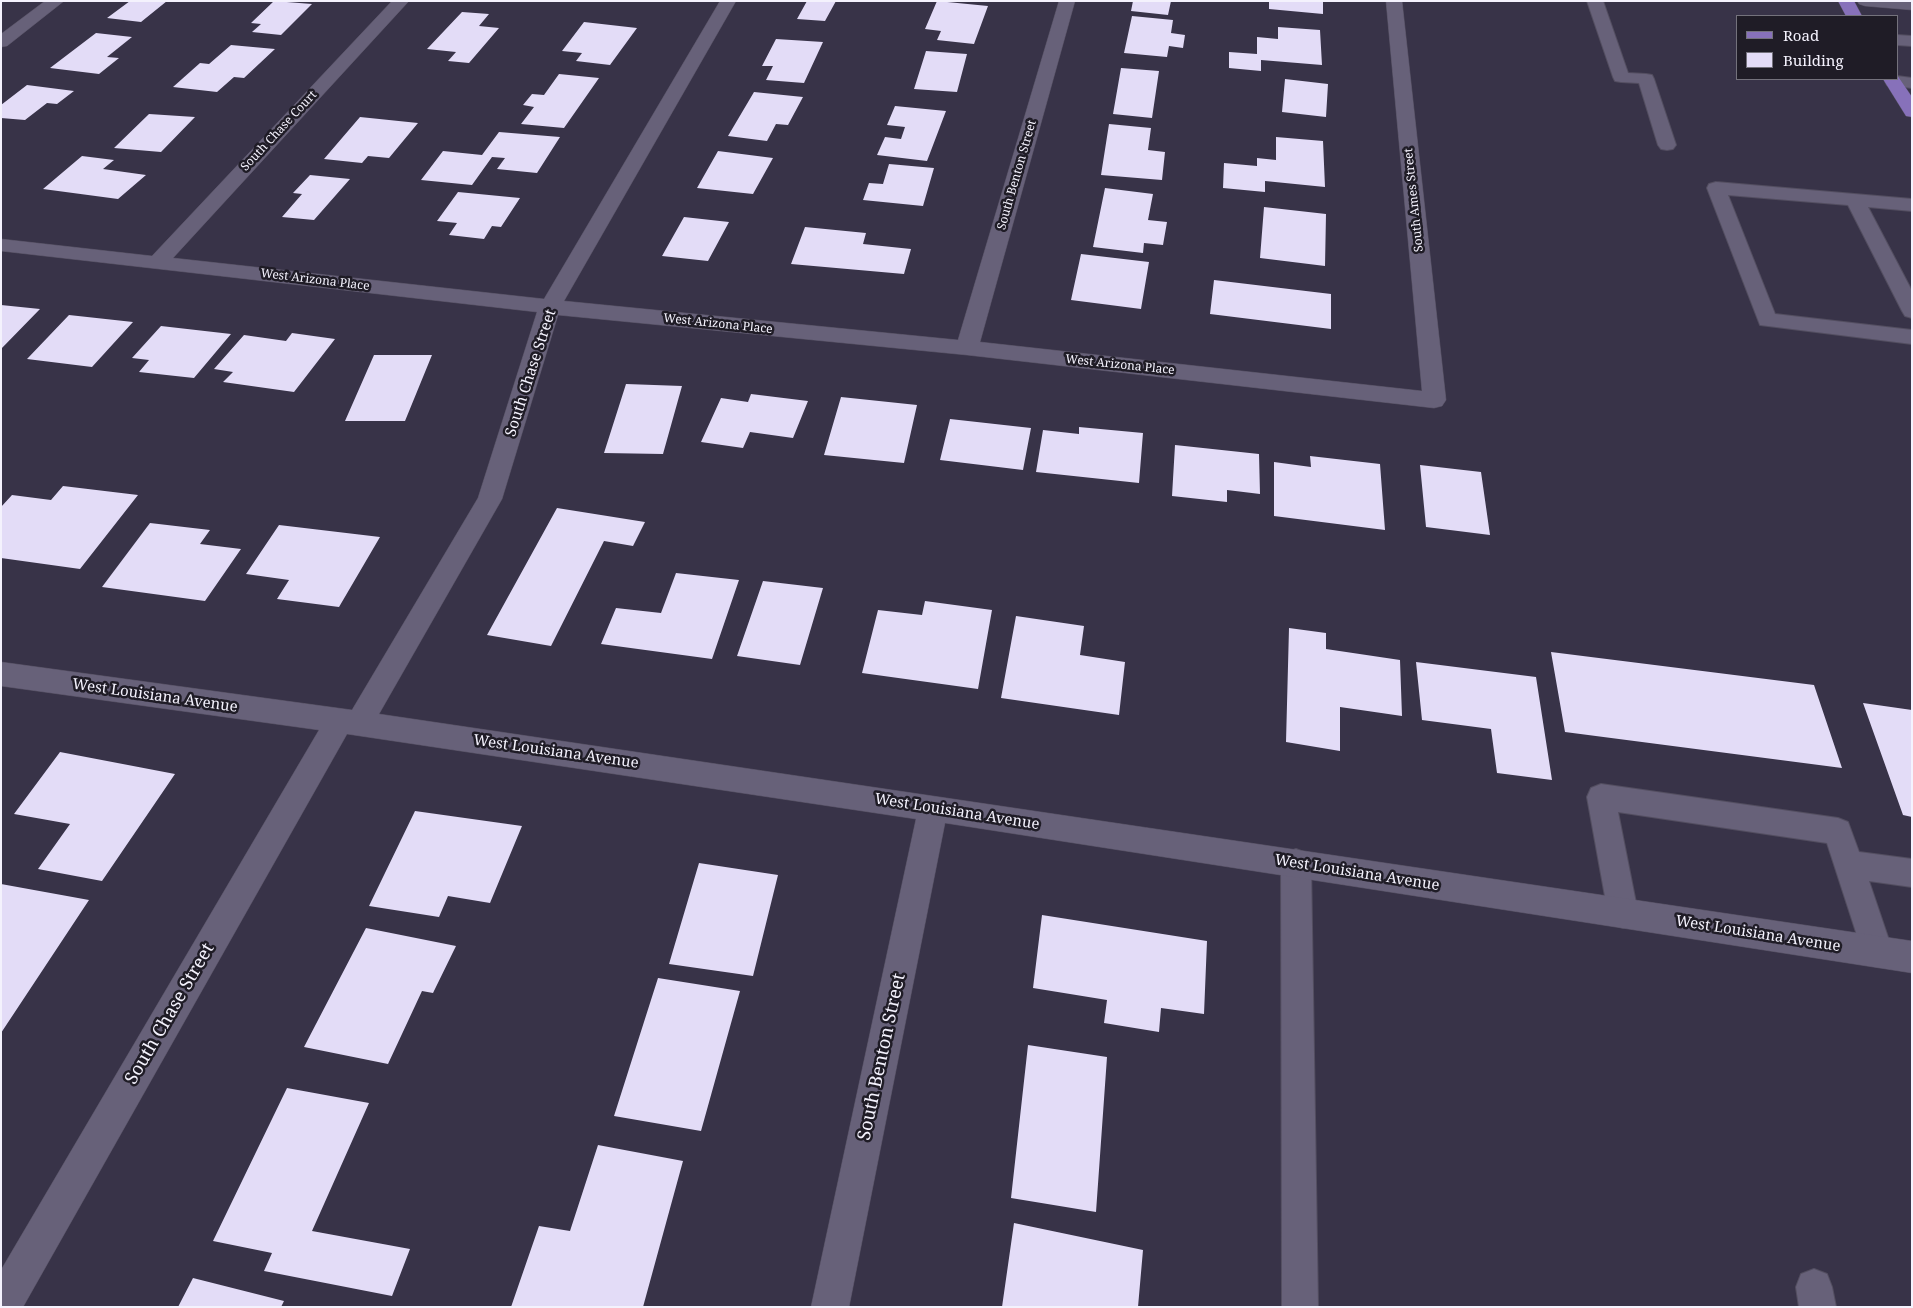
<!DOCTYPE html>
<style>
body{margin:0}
#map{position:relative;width:1913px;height:1308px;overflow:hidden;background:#383348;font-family:"Noto Serif",serif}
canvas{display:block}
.frame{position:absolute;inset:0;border:2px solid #f4f2fd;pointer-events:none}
.legend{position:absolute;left:1736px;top:15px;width:162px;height:65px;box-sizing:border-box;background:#1f1c26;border:1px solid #74727c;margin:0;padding:6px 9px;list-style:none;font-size:15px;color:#f4f2fd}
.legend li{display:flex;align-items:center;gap:10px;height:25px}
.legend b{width:25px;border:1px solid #74727c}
</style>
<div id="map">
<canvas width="1913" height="1308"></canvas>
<div class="frame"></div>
<ul class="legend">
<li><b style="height:6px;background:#8771ba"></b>Road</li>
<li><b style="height:14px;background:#e3dcf7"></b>Building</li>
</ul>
</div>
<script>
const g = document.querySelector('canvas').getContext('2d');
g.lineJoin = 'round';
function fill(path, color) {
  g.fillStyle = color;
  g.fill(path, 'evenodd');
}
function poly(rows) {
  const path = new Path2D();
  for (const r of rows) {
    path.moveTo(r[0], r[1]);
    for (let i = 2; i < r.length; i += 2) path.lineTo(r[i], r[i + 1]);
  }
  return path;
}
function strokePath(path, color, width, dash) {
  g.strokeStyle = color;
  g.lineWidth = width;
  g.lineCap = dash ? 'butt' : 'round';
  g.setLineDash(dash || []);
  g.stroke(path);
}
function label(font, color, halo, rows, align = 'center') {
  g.font = font + ' "Noto Serif",serif';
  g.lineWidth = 5;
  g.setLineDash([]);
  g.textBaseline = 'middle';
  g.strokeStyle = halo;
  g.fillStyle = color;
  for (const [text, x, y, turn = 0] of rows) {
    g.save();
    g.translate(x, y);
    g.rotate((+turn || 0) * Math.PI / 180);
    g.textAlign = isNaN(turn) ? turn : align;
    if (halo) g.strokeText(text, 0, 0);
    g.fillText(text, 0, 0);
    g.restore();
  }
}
const building = poly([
 [130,1,167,1,141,22,107,18],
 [274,1,312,4,281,35,252,32,261,24,251,23],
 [807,1,836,1,825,21,797,19],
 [937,1,988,6,974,44,937,40,941,31,925,29],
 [1133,1,1171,1,1168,15,1131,11],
 [1269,1,1323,1,1323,14,1269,9],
 [462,12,489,14,479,26,499,28,469,63,448,61,456,52,427,49],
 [1132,16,1173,20,1171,33,1185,35,1183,48,1169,46,1167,57,1124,53],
 [584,22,637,28,610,65,576,61,582,53,562,51],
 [1278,27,1320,30,1322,65,1261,60,1261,71,1229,68,1229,52,1257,54,1257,37,1278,39],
 [96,33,132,37,107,57,119,58,99,74,50,68],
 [776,39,823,42,804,83,766,80,773,66,762,66],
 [231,45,275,49,244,78,234,77,217,92,173,87,200,63,209,64],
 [926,51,967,54,957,92,914,89],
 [1121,68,1159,71,1152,118,1113,114],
 [559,74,599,78,564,128,521,124,534,107,523,105,532,94,544,95],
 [1285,79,1328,84,1326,117,1282,112],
 [27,85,74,91,57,104,47,103,25,120,1,118,1,105],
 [754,92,803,97,788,125,776,124,767,141,728,136],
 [895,106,946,111,927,161,877,155,885,137,901,139,905,127,887,125],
 [149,114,195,117,161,152,114,148],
 [360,117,418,123,389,158,368,156,362,163,324,159],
 [1109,124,1151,128,1148,150,1165,152,1162,180,1101,175],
 [499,132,560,137,537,173,497,169,505,158,492,157,472,185,421,180,443,151,482,155],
 [1276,137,1323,141,1325,187,1265,181,1265,192,1223,188,1224,163,1257,166,1257,158,1276,160],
 [718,151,773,158,753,194,697,188],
 [82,156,114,160,103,169,146,175,118,199,43,189],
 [889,164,934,168,923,206,863,200,869,183,883,184],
 [310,175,350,179,314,220,282,217,302,194,293,193],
 [1105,188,1153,194,1148,220,1167,222,1163,245,1144,243,1143,253,1093,247],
 [458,192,520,198,501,227,492,226,484,239,449,235,457,223,437,221],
 [1264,207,1326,214,1325,266,1260,258],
 [684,217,729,222,708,261,662,256],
 [805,227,866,233,863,244,911,249,904,274,791,264],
 [1081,254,1149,262,1141,309,1071,300],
 [1214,280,1331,294,1331,329,1210,314],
 [1,305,40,309,1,349],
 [69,315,133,322,92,367,27,359],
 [161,326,231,334,194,378,139,372,149,360,132,358],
 [292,333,335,339,294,392,223,382,233,372,214,369,244,335,286,341],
 [374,355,432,355,405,421,345,421],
 [626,384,682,386,663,454,604,453],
 [751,394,808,401,793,438,750,432,743,448,701,442,721,398,748,402],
 [841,397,917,405,904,463,824,455],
 [950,419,1031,428,1023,470,940,460],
 [1079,427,1143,433,1139,483,1036,472,1043,430,1079,434],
 [1175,445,1259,454,1260,494,1227,490,1227,502,1172,496],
 [1310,456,1380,464,1385,530,1274,516,1274,462,1311,467],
 [1420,465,1481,472,1490,535,1426,527],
 [63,486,138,495,80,569,1,558,1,507,12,495,51,500],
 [557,508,645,522,633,546,604,541,551,646,487,635],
 [150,523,210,530,200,544,241,549,205,601,102,587],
 [279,525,380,537,339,607,277,599,289,580,246,574],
 [676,573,739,580,712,659,601,644,616,608,661,613],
 [763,581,823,588,800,665,737,656],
 [925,601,992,610,978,689,862,673,878,610,922,615],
 [1016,616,1084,626,1080,655,1125,662,1119,715,1001,698],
 [1289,628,1326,633,1326,649,1400,660,1402,716,1340,707,1340,751,1286,742],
 [1551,652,1814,685,1842,768,1565,732],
 [1416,662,1536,677,1552,780,1497,773,1491,729,1422,720],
 [1863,703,1912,710,1912,817,1903,815],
 [60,752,175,774,102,881,38,869,70,824,14,814],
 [415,811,522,826,490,903,448,896,439,917,369,906],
 [699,863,778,875,753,976,669,964],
 [1,884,89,900,1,1033],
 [1042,915,1207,941,1204,1014,1161,1008,1159,1032,1104,1023,1107,1000,1033,988],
 [366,928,456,946,433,993,422,991,388,1064,304,1047],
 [658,978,740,991,701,1131,614,1116],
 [1028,1045,1107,1057,1096,1212,1011,1198],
 [287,1088,369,1103,312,1231,410,1249,392,1296,264,1271,272,1253,213,1241],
 [598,1145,683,1161,643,1307,511,1307,539,1226,570,1231],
 [1014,1223,1143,1250,1138,1307,1002,1307],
 [193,1278,284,1301,281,1307,178,1307]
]);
const lane = poly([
 [1587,1,1603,1,1628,73,1646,74,1652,75,1654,79,1676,145,1673,149,1667,150,1661,149,1658,145,1639,83,1621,82,1615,81,1613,77,1587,1],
 [1897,35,1912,36,1912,46,1897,45,1897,35],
 [1897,76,1912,78,1912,88,1887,85,1885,81,1886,79,1897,79,1897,76],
 [1716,182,1912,199,1912,211,1868,207,1912,291,1912,318,1905,316,1902,311,1848,205,1728,195,1775,314,1912,330,1912,344,1760,325,1707,188,1709,184,1716,182],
 [1601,784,1838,818,1848,822,1859,852,1912,859,1912,887,1869,881,1893,952,1888,963,1877,967,1866,963,1827,843,1618,812,1638,913,1634,923,1623,928,1612,923,1608,913,1587,797,1591,788,1601,784],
 [1296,849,1306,853,1311,863,1318,1307,1282,1307,1281,863,1286,853,1296,849],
 [1814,1269,1827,1274,1832,1287,1836,1307,1799,1307,1796,1287,1801,1274,1814,1269]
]);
const street = poly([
 [45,1,64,1,7,46,1,47,1,34,45,1],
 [392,1,409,1,173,258,544,299,720,1,736,1,564,301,958,340,1059,1,1075,1,980,342,1422,391,1386,1,1402,1,1446,400,1442,406,1434,408,967,355,558,315,502,499,379,714,1912,941,1912,973,945,823,849,1307,811,1307,916,819,347,734,23,1307,1,1307,1,1270,319,730,1,686,1,662,352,710,478,498,537,312,1,251,1,239,152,256,392,1],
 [1857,1,1912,1,1912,10,1865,6,1859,4,1857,1]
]);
const primary = poly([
 [1838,1,1854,1,1862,16,1846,16,1838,1],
 [1897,75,1912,97,1912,117,1906,116,1883,79,1897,79,1897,75]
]);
const farStreetnames = [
 ["South Chase Court",279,131,-47],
 ["South Benton Street",1017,175,-74],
 ["South Ames Street",1414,200,-96],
 ["West Arizona Place",315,280,7],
 ["West Arizona Place",718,324,6],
 ["West Arizona Place",1120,365,6]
];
const streetNames = [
 ["South Chase Street",531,373,-72],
 ["West Louisiana Avenue",155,696,8],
 ["West Louisiana Avenue",556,752,8],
 ["West Louisiana Avenue",957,812,9],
 ["West Louisiana Avenue",1357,873,9],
 ["West Louisiana Avenue",1758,934,9]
];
const nearStreetnames = [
 ["South Chase Street",170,1014,-60],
 ["South Benton Street",882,1057,-78]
];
fill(building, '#e3dcf7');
strokePath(lane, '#534e60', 2);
strokePath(street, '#534e60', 1);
strokePath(primary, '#534e60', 1);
fill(lane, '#676179');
fill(street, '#676179');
fill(primary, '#8771ba');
label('12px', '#f4f2fd', '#1f1c26', farStreetnames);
label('15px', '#f4f2fd', '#1f1c26', streetNames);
label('18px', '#f4f2fd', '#1f1c26', nearStreetnames);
</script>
